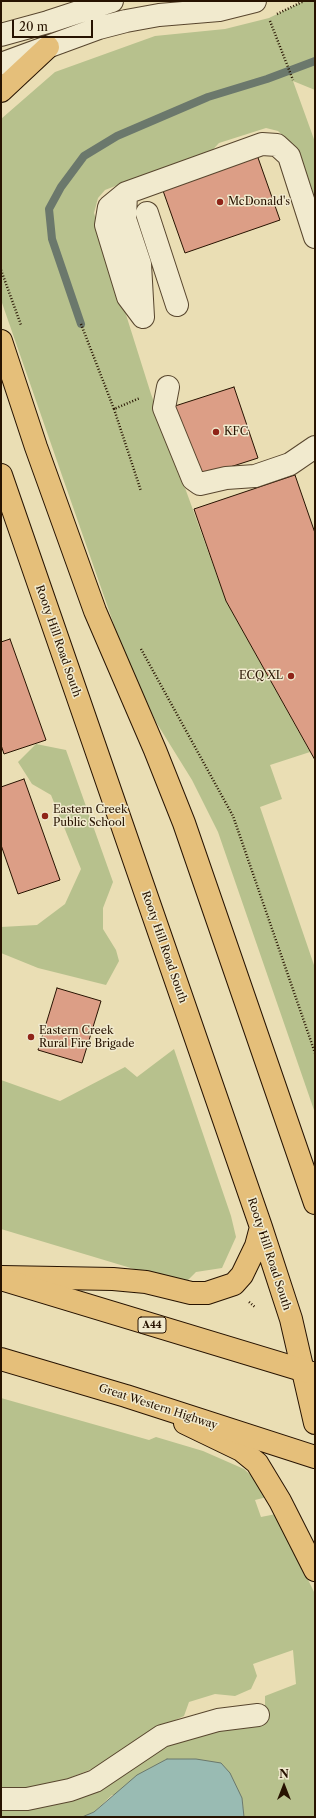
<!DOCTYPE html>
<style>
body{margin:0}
#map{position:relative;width:316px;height:1818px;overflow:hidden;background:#eadeb4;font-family:"Libre Caslon Text",serif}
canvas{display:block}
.frame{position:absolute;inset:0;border:2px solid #271301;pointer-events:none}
.north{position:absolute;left:264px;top:1766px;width:40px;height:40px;-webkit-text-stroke:3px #f1eace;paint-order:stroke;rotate:0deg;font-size:11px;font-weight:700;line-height:16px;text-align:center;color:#271301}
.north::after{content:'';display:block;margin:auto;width:14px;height:18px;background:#271301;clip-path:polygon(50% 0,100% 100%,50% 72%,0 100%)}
.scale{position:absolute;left:12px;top:20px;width:81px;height:18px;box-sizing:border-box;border:2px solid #271301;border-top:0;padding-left:5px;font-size:12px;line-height:14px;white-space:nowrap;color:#271301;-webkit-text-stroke:3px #f1eace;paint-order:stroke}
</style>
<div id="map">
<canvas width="316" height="1818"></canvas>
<div class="frame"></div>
<div class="north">N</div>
<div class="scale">20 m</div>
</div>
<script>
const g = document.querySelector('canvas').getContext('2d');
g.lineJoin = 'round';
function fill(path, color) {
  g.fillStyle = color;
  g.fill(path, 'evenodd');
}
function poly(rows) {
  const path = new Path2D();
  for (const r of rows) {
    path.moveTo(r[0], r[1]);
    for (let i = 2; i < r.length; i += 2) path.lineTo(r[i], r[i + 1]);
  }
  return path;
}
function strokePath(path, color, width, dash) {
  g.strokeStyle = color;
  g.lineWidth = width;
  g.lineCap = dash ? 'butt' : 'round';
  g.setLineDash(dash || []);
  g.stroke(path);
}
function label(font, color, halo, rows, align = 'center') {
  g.font = font + ' "Libre Caslon Text",serif';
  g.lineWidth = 3;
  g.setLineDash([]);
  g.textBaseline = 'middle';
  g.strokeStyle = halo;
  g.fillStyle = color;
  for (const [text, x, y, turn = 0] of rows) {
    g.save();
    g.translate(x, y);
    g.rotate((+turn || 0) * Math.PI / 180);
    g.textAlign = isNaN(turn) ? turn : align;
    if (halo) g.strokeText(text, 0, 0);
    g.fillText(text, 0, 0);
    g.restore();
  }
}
const green = poly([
 [304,1,315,1,315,90,293,81,315,142,315,204,296,148,278,131,266,128,219,143,205,158,144,175,105,190,98,198,94,213,151,394,226,601,310,752,270,765,282,799,260,807,315,968,315,1113,218,832,192,780,156,722,122,648,1,300,1,119,55,72,155,36,225,29,269,18],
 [36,744,66,750,113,882,103,908,103,929,116,950,119,961,106,985,38,968,1,953,1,927,37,925,65,904,81,869,51,795,32,784,18,762],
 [174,1049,231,1216,236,1237,222,1268,196,1272,184,1284,1,1229,1,1080,60,1101,125,1067,137,1077],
 [1,1398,149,1440,156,1437,203,1451,244,1469,259,1483,267,1497,255,1500,261,1517,276,1514,315,1594,315,1817,244,1817,242,1798,112,1795,94,1812,82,1817,1,1817,1,1806,11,1805,172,1739,229,1729,260,1726,265,1710,265,1696,296,1684,293,1650,253,1664,257,1676,251,1689,235,1696,215,1694,189,1702,184,1716,156,1729,107,1763,54,1784,1,1791]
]);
const water = poly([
 [167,1759,196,1759,221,1763,230,1773,242,1798,244,1817,82,1817,94,1812,137,1775,167,1759]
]);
const stream = poly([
 [81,324,52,239,49,209,61,187,84,156,117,136,208,97,267,79,315,61]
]);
const building = poly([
 [256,152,280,220,185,253,161,185,256,152],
 [234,387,258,458,199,477,175,406,234,387],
 [295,475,315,533,315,760,226,601,194,509,295,475],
 [10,639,46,740,4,754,1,745,1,642,10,639],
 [24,779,60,880,18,894,1,845,1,787,24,779],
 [57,988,101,1001,82,1063,38,1050,57,988]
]);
const path = poly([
 [277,14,304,1],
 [270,21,293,80],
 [1,270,21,325],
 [81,324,114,409,140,398],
 [114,409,141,491],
 [141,649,233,816,315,1053],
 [249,1302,255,1307]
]);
const minor = poly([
 [1,35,48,22,112,1],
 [1,64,99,28,126,21,159,15,219,10,255,1],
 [126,193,125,219,140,264,143,317],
 [147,213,177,305],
 [143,317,128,297,106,225,109,207,126,193,262,144,277,145,289,156,315,237],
 [168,387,164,408,193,479,200,484,226,478,255,476,290,464,315,447],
 [1,1799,27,1799,70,1790,95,1781,162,1736,218,1720,258,1715]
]);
const major = poly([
 [1,91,48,47],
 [1,341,36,447,95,611,155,750,184,823,315,1203],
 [1,475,261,1227,291,1319,315,1423],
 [2,1277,113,1279,146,1282,191,1293,207,1293,234,1284,242,1275,256,1246,261,1227],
 [185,1423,241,1450,257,1463,280,1501,315,1570]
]);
const highway = poly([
 [1,1279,315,1374],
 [1,1359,126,1396,315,1457]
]);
const markers = [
 [220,202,4,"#8f2418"],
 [216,432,4,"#8f2418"],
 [291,676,4,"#8f2418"],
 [45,816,4,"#8f2418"],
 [31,1037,4,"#8f2418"]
];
const shields = [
 [152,1325,28]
];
const shieldNames = [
 ["A44",152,1325]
];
const poiNames = [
 ["McDonald's",228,202],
 ["KFC",224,432],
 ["ECQ XL",283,676,"right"],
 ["Eastern Creek",53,810],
 ["Public School",53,823],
 ["Eastern Creek",39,1031],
 ["Rural Fire Brigade",39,1044]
];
const streetNames = [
 ["Rooty Hill Road South",58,641,71],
 ["Rooty Hill Road South",164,947,71],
 ["Rooty Hill Road South",269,1254,72],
 ["Great Western Highway",158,1407,18]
];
fill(green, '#b7c18d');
fill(water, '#99bbb3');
strokePath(water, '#6b786c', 1);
strokePath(stream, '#6b786c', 8);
fill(building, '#dc9e86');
strokePath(building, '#271301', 1);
strokePath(minor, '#58462e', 24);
strokePath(major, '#271301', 24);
strokePath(highway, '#271301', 24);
strokePath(path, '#271301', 2.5, [1, 2]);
strokePath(minor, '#f1eace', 22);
strokePath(major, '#e5bf7a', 22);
strokePath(highway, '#e5bf7a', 22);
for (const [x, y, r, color] of markers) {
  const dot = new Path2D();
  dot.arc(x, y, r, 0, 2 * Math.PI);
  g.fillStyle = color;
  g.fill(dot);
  strokePath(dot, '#f1eace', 1.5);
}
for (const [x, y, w] of shields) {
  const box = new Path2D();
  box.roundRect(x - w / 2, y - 8, w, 16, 3);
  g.fillStyle = '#f1eace';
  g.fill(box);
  strokePath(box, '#271301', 1);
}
label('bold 10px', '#271301', null, shieldNames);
label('11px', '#271301', '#f1eace', poiNames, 'left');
label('11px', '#271301', '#f1eace', streetNames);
</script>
